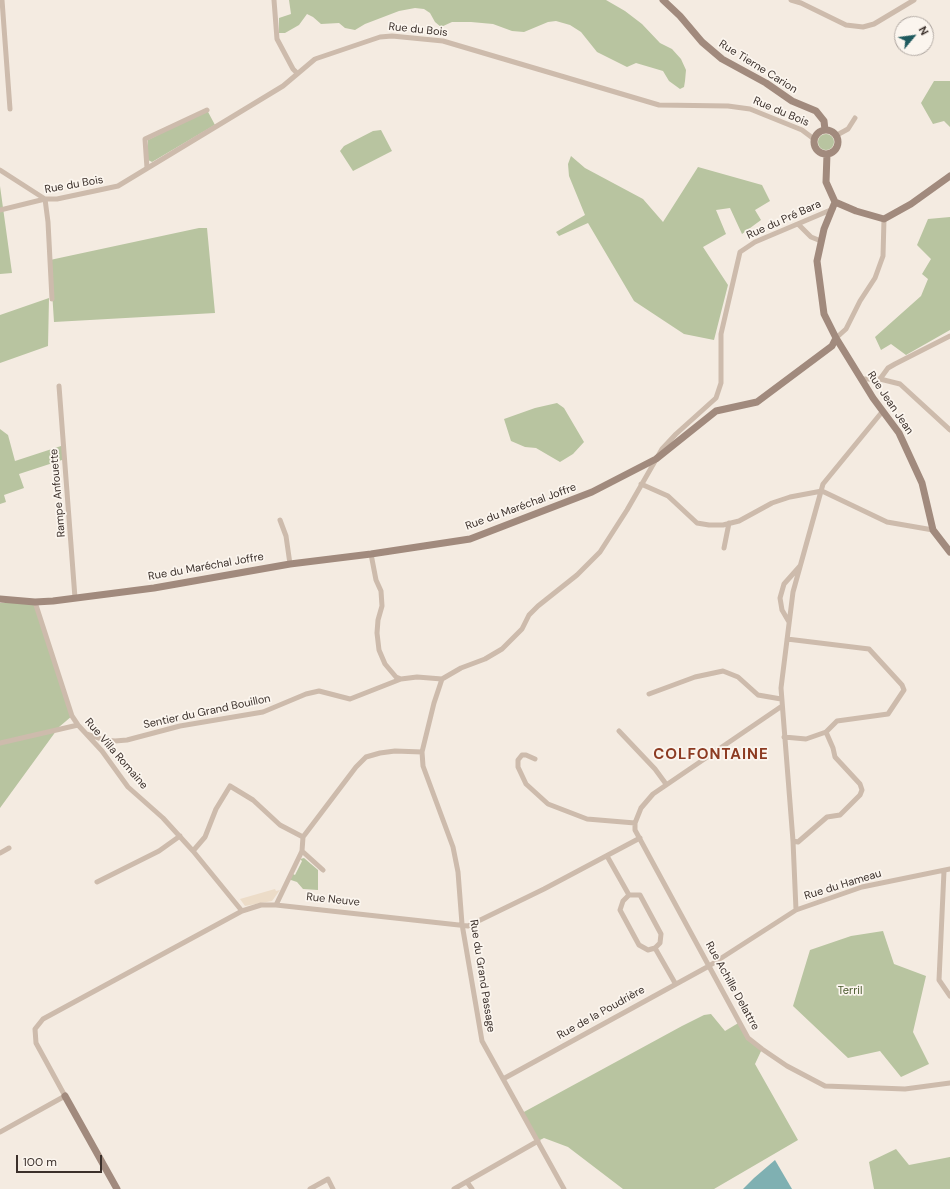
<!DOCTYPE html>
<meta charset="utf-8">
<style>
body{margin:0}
#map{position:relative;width:950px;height:1189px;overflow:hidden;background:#f4ebe1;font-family:"DM Sans",sans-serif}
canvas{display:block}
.north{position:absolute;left:894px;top:16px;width:40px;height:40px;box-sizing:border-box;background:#fbf5ee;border:1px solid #aea6a0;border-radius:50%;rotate:61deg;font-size:11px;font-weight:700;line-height:16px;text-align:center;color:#3b302b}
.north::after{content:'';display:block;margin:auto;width:14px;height:18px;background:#1f5a5e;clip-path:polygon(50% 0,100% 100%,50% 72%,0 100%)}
.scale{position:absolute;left:16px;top:1155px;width:86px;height:18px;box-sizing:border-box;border:2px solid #3b302b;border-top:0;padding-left:5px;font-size:12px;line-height:14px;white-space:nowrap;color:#3b302b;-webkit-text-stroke:3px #fbf5ee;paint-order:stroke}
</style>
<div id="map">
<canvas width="950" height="1189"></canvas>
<div class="north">N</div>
<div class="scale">100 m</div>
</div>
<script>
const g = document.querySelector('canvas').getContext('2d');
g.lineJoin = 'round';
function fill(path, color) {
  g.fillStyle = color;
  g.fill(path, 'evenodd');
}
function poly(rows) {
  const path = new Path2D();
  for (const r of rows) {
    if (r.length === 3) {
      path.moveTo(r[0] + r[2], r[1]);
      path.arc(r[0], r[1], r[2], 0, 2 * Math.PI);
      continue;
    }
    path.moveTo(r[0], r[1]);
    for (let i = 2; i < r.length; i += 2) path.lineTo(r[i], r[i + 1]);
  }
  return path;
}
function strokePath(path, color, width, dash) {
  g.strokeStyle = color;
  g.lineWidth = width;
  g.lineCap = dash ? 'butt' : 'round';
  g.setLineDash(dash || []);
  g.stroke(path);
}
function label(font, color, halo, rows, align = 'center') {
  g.font = font + ' "DM Sans",sans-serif';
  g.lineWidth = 3.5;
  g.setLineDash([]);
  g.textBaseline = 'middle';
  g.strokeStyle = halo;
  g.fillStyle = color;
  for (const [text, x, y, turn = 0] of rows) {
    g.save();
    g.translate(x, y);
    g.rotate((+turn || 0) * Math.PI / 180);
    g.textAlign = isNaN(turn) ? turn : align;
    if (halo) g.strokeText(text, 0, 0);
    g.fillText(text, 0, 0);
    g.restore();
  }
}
const green = poly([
 [289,0,606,0,625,11,642,24,660,43,672,49,681,59,686,70,685,81,684,87,680,89,669,81,663,71,636,63,627,67,597,52,581,32,570,25,556,21,548,22,524,32,512,31,493,24,471,22,452,22,441,27,435,22,430,13,424,9,415,8,399,11,365,24,355,30,345,28,339,23,321,24,313,17,307,14,299,25,285,33,279,33,279,18,291,14],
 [934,81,950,81,950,127,944,121,933,124,921,103],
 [207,110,215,125,213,126,152,162,148,160,148,140],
 [381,130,392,151,353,171,340,151,344,146,373,131],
 [826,142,8],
 [571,156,585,168,643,199,663,222,698,167,762,185,770,201,755,210,761,220,742,234,730,208,716,210,726,234,703,247,728,285,714,340,684,334,634,301,588,223,559,236,556,232,585,215,569,176,568,164],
 [0,186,12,273,0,274],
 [950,217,950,330,906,355,891,344,881,350,875,337,921,296,928,279,922,274,931,259,917,245,928,219],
 [199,228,207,228,215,313,54,322,50,260],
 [49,298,48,346,0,363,0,315],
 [557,403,564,408,584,442,573,454,560,462,536,448,525,447,511,441,504,419,535,408],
 [0,429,8,435,15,461,64,445,65,459,19,474,24,488,4,495,6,502,0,504],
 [35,602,72,716,59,727,0,808,0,603],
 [304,858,318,870,318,890,303,889,297,882,288,879,291,873,295,875,302,861,300,859],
 [883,931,894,964,926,976,913,1032,929,1064,901,1077,880,1051,848,1058,793,1006,810,950,851,936],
 [711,1014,725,1031,740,1022,748,1038,762,1049,755,1064,798,1140,714,1189,623,1189,568,1147,544,1138,538,1141,522,1113,682,1026,704,1015],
 [896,1149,909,1165,950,1157,950,1189,874,1189,869,1162]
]);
const plaza = poly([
 [275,889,276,891,280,890,272,901,245,906,240,899]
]);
const water = poly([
 [775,1160,792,1189,743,1189,754,1178]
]);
const street = poly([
 [2,0,10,109],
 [274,0,277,39,293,69,297,73],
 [791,0,801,3,846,25,863,27,874,24,914,0],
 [837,135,848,129,855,118],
 [147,168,145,139,207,110],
 [0,170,45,199],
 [45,199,48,222,52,299],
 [0,210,45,199,57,199,118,186,283,86,315,59,380,37,392,36,443,41,659,105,728,106,750,109,802,130,814,139],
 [798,224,811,237,821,241],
 [836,338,846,329,860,301,875,278,883,256,884,219],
 [861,379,880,379,900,384,950,430],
 [880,379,888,368,895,364,950,336],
 [59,386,75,598],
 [641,484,668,496,697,523,709,525,723,525,739,521,772,503,790,497,822,491,887,522,933,530],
 [280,520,286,536,290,564],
 [724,548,729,523],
 [371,554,376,580,381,591,382,606,378,620,377,633,379,650,385,664,396,677,401,679,417,677,442,679],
 [35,602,72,716,78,725,102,751,128,787,163,818,193,851,242,911],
 [789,622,782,610,780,598,784,584,800,566],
 [787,639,869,649,902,685,904,690,888,714,837,721,826,732],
 [649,694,695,677,723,671,738,677,758,695,781,699],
 [782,706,653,794,641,808,635,823,635,830,748,1038,762,1049,787,1066,825,1086,905,1089,950,1083],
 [619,731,655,769,666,784],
 [87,734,104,740,115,741,127,740,180,726,263,712,306,694,319,691,350,699,401,679],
 [784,737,806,739,826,732,833,748,835,757,860,784,862,790,860,795,840,815,827,817,798,842,793,841],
 [0,743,78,725],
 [535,759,526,755,522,755,518,760,518,767,526,784,548,804,587,819,635,823],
 [193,851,205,837,216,809,230,786,253,800,280,825,303,837],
 [302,851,323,870],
 [0,853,9,848],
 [607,856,629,895,640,895,661,934,660,943,655,948,648,950,639,945,620,910,623,901,629,895],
 [944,871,939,980,950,996],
 [97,882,159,851,180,836],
 [276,905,302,851,303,837,356,767,366,757,380,753,395,751,422,752],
 [796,910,793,841,781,688,793,592,823,484,882,412],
 [655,948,675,983],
 [503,1079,709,966,796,910,862,887,950,869],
 [0,1132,65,1096,36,1043,35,1029,43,1019,242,911,261,905,276,905,468,926,544,889,640,838],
 [467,1182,472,1189],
 [310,1189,328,1179,333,1189],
 [454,1189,538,1141],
 [564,1189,482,1041,462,924,458,872,453,847,423,766,422,752,434,703,442,679,461,668,485,659,502,649,522,629,529,615,538,606,577,575,600,552,627,510,662,449,676,434,716,398,721,383,721,334,740,252,755,242,833,209]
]);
const secondary = poly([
 [663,0,680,16,702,42,722,59,766,83,792,101,816,111,824,121,825,130],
 [826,142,12],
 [827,154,826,182,835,202,856,211,884,219,911,204,950,176],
 [835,202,824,229,817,261,824,314,836,338,873,398,899,433,922,483,933,530,950,552],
 [0,599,35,602,53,601,154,588,290,564,371,554,470,539,592,492,656,459,716,411,757,402,832,346,836,338],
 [65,1096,117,1189]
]);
const streetNames = [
 ["Rue du Bois",418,30,6],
 ["Rue Tierne Carion",758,67,32],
 ["Rue du Bois",781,112,23],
 ["Rue du Bois",74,185,-10],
 ["Rue du Pré Bara",784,220,-24],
 ["Rue Jean Jean",890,403,56],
 ["Rampe Anfouette",58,493,-95],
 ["Rue du Maréchal Joffre",521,507,-20],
 ["Rue du Maréchal Joffre",206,567,-10],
 ["Sentier du Grand Bouillon",207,712,-12],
 ["Rue Villa Romaine",116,754,49],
 ["Rue du Hameau",843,885,-17],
 ["Rue Neuve",333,900,6],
 ["Rue du Grand Passage",482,976,81],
 ["Rue Achille Delattre",732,986,61],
 ["Rue de la Poudrière",601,1013,-29]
];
const parkNames = [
 ["Terril",850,991]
];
const districtNames = [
 ["COLFONTAINE",711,755]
];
fill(green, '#b8c4a0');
fill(plaza, '#ecdcc8');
fill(water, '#7fb0b2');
strokePath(street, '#cdbbac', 5);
strokePath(secondary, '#a18a7d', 7);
label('11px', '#3b302b', '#fbf5ee', streetNames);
label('11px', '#4a5a2e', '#fbf5ee', parkNames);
g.letterSpacing = '1px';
label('bold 15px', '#8c3b22', '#fbf5ee', districtNames);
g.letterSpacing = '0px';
</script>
